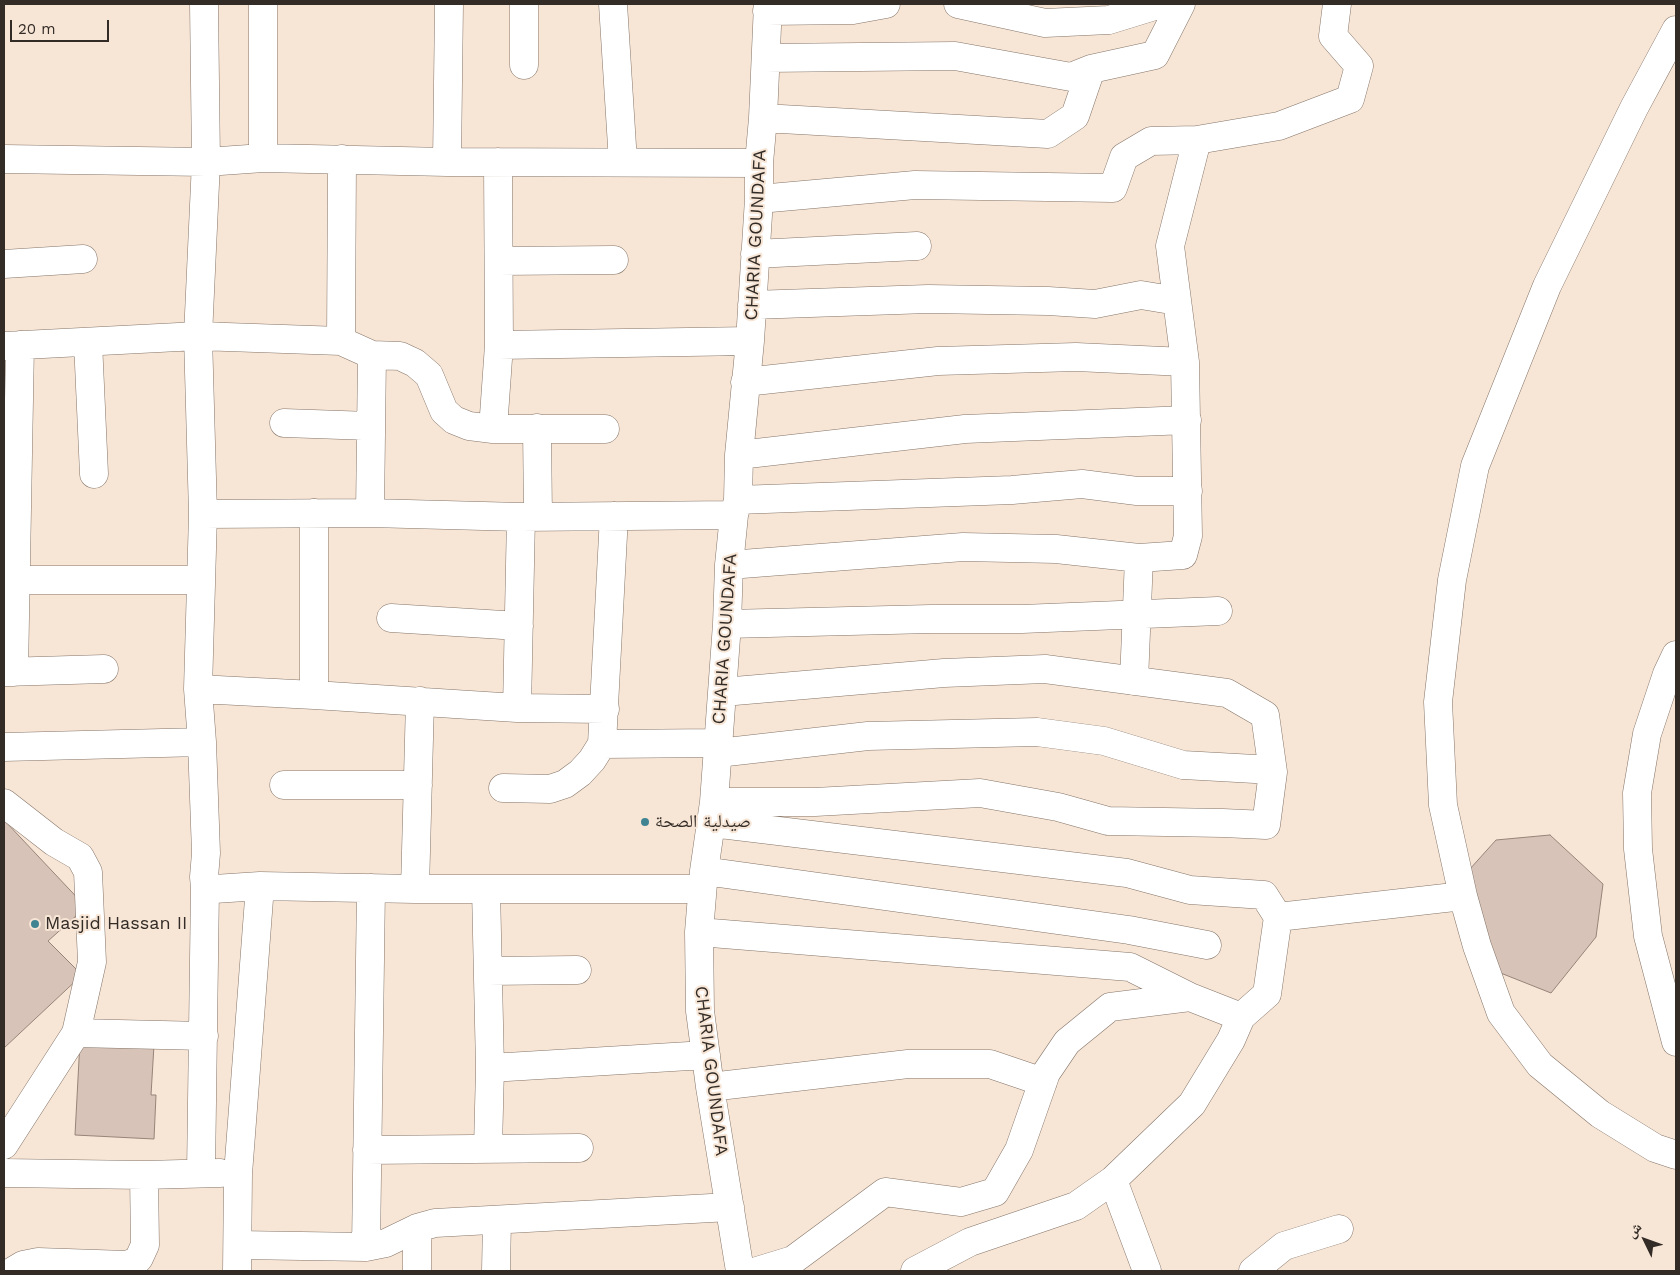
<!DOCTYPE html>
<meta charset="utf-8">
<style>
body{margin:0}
#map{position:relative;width:1680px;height:1275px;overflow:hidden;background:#f7e5d6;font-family:"Work Sans","Noto Naskh Arabic",sans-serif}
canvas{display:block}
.frame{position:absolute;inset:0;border:5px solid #332c26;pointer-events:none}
.north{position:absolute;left:1620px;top:1215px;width:50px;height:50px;-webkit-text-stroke:4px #f7e5d6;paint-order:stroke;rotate:312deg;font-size:14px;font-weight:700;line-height:20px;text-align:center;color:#332c26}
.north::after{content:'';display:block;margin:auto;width:18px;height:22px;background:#332c26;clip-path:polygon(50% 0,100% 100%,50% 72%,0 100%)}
.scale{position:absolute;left:10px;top:20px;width:99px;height:22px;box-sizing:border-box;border:2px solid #332c26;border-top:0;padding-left:6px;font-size:15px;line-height:18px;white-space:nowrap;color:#332c26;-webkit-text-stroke:4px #f7e5d6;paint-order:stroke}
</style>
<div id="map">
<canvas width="1680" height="1275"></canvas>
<div class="frame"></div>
<div class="north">ش</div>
<div class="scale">20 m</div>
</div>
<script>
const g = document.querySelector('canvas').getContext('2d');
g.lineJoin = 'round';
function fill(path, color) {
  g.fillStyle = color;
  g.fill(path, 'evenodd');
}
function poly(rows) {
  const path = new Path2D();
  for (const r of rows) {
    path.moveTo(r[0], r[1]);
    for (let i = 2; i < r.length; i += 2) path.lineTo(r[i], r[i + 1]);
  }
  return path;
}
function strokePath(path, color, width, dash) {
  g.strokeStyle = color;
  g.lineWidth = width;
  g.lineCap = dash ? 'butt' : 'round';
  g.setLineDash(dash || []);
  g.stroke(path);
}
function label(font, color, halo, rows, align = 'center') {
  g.font = font + ' "Work Sans","Noto Naskh Arabic",sans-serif';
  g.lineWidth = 4;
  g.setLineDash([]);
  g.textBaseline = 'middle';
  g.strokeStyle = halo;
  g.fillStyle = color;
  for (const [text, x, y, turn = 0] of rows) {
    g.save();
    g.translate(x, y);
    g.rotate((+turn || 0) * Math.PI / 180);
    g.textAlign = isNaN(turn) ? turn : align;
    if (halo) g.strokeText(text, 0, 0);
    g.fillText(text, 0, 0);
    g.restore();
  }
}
const building = poly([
 [4,820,86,907,48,941,82,975,4,1048,4,820],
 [1550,835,1603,884,1596,937,1551,993,1493,970,1469,870,1496,840,1550,835],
 [80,1041,154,1045,151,1095,156,1095,154,1139,75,1135,80,1041]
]);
const minor = poly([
 [204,4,206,162,198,336,203,514,198,689,202,742,206,853,204,877,205,888,214,889,260,886,238,1174,237,1271],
 [263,4,263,158],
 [613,4,623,162],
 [958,4,1045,23,1109,20,1161,4],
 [767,11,853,10,886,4],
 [1676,30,1634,108,1547,286,1475,466,1452,580,1438,702,1443,805,1463,896,1477,946,1501,1013,1540,1065,1600,1114,1655,1148,1676,1155],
 [766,58,955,56,1071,77,1091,69],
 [524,65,524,4],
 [763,118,1048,134,1075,116,1091,69,1155,55,1181,4],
 [4,159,206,162,263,158,447,162,759,163],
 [447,162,449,4],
 [759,199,915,185,1113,188,1124,157,1151,141,1197,140],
 [755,254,917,246],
 [499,261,614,260],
 [4,264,83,259],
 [752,305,928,299,1048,301,1095,304,1141,295,1177,301],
 [341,341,342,159],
 [88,342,94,474],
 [499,345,750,341],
 [4,346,198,336,341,341,372,355,400,356,415,363,429,375,444,411,454,420,469,426,493,429,605,429],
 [745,382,938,361,1076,357,1185,362],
 [284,423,370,426],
 [537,428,538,517],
 [493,429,499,345,498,162],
 [739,455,965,429,1187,420],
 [738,500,1012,490,1082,484,1137,491,1188,491],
 [370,513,372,355],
 [203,514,370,513,521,517,734,515],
 [729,565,963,547,1056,549,1139,558],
 [4,580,201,580],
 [391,618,519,626],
 [727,624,931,619,1022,619,1218,611],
 [1676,655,1667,674,1647,734,1637,793,1638,849,1648,936,1676,1042],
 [4,672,104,669],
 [14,672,20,345],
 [1134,681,1139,558,1183,555,1188,536,1185,362,1170,246,1197,140,1279,126,1350,99,1359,66,1333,36,1337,4],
 [198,689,314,695,517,708,605,709],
 [314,695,314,513],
 [517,708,521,517],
 [602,744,719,743],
 [4,747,202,742],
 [718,753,868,736,1037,732,1104,741,1183,765,1255,769,1273,772],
 [284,785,418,785],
 [503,788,550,789,565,784,580,773,592,760,602,744,614,516],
 [714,802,815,802,980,793,1058,807,1108,821,1223,823,1266,825,1273,772,1265,715,1227,693,1045,669,944,673,723,692],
 [4,803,54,842,80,857,88,872,92,962,76,1033],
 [712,823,1127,873,1190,890,1264,895,1278,917],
 [704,871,1129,930,1207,945],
 [260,886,415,889,702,889],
 [415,889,420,701],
 [486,889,490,1068,706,1055],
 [699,932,1130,967,1190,997],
 [488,971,577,970],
 [710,1087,908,1064,990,1064,1043,1082],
 [4,1145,76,1033,204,1036],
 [488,1148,490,1068],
 [367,1150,579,1148],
 [4,1173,144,1175,220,1173],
 [201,1173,205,888],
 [1113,1180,1147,1271],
 [238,1245,366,1247,386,1243,417,1228,435,1223,730,1207],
 [366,1247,371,888],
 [13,1271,23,1265,38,1262,126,1265,135,1262,139,1258,145,1245,144,1175],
 [417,1271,417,1228],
 [496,1271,497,1220],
 [740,1271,710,1087,700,1011,699,932,704,871,714,802,727,624,729,565,734,515,738,500,739,455,750,341,759,199,759,163,763,118,768,4],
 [757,1271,793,1260,885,1192,961,1202,995,1192,1019,1150,1046,1073,1067,1042,1110,1007,1190,997,1241,1017],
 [915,1271,970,1242,1076,1206,1113,1180,1192,1104,1231,1040,1241,1017,1267,994,1278,917,1463,896],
 [1253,1271,1284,1246,1339,1229]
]);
const markers = [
 [645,822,5,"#408492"],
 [35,924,5,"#408492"]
];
const streetNames = [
 ["CHARIA GOUNDAFA",756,235,-87],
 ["CHARIA GOUNDAFA",725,639,-86],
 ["CHARIA GOUNDAFA",711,1071,83]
];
const poiNames = [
 ["صيدلية الصحة",655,822],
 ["Masjid Hassan II",45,924]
];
fill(building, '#d7c3b7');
strokePath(building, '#978479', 1);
strokePath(minor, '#857568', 29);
strokePath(minor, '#fff', 28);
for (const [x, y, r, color] of markers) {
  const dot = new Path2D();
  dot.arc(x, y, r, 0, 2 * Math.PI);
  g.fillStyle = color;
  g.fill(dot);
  strokePath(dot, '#f7e5d6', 2);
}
label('18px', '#332c26', '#f7e5d6', streetNames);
label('18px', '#332c26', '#f7e5d6', poiNames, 'left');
</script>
